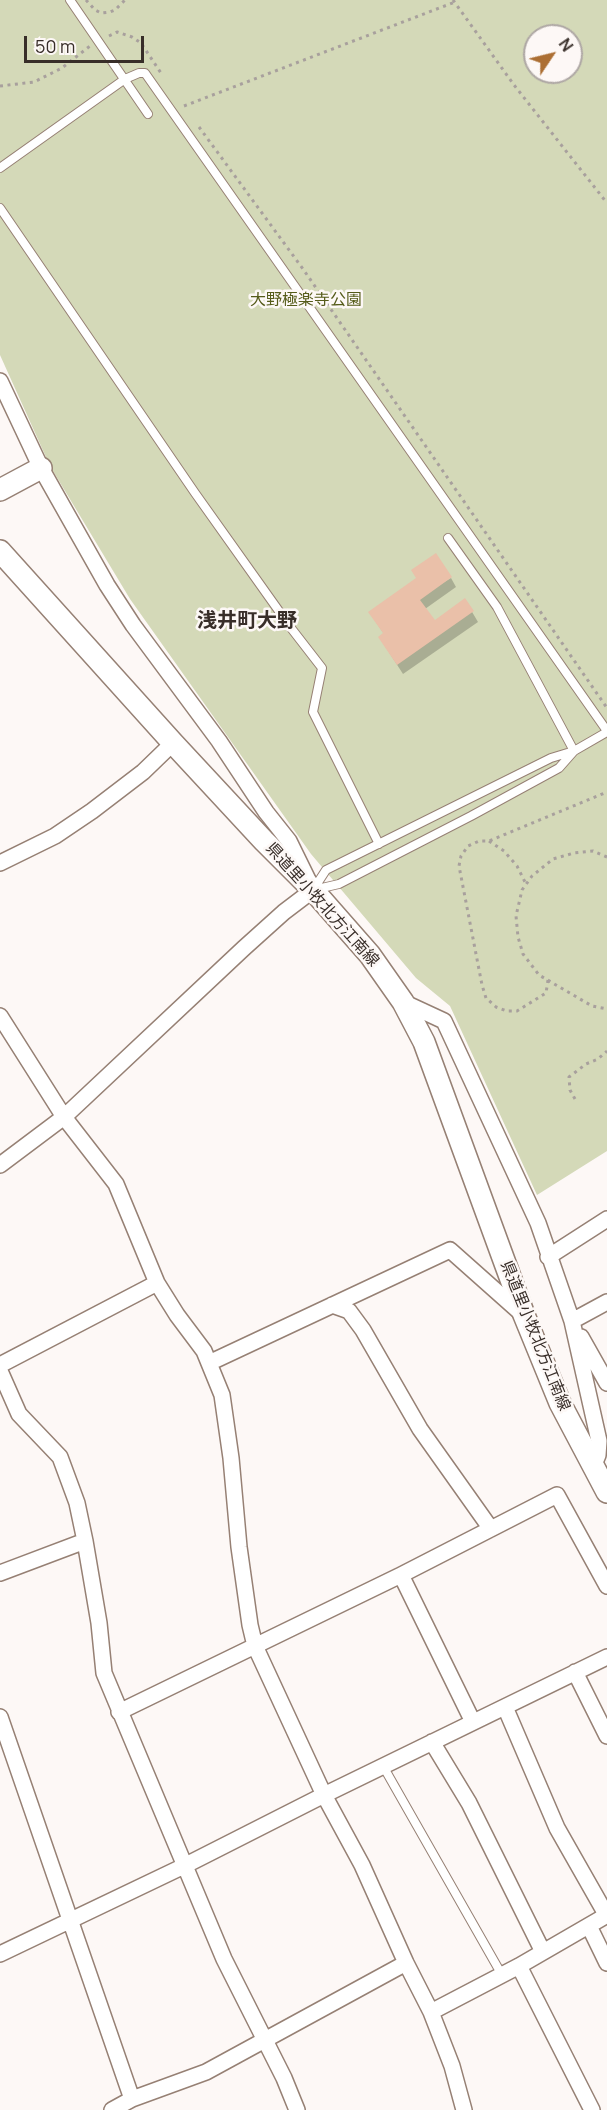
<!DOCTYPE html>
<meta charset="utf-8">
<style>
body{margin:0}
#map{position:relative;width:607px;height:2110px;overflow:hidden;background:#fdf8f6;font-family:Manrope,sans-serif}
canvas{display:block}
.north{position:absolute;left:523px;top:24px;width:60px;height:60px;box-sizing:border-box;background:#fdf8f6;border:2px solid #aea7a4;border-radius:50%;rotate:55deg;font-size:16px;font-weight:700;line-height:24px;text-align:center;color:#382e29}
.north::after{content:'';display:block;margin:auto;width:21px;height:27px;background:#ac6f33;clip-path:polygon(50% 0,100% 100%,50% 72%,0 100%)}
.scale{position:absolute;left:24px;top:36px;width:120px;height:27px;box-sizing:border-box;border:3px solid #382e29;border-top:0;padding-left:8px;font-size:18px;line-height:21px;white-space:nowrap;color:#382e29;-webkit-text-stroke:4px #fdf8f6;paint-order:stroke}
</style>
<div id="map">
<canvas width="607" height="2110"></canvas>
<div class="north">N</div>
<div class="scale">50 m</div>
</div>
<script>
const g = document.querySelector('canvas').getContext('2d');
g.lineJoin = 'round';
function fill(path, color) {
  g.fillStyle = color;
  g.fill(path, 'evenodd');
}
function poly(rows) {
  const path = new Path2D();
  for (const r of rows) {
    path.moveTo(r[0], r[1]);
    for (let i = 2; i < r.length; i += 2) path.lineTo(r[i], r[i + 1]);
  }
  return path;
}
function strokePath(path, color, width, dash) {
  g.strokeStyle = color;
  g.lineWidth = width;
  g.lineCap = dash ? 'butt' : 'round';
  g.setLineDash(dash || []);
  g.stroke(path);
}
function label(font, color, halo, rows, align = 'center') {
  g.font = font + ' Manrope,"Noto Sans JP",sans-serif';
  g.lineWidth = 5;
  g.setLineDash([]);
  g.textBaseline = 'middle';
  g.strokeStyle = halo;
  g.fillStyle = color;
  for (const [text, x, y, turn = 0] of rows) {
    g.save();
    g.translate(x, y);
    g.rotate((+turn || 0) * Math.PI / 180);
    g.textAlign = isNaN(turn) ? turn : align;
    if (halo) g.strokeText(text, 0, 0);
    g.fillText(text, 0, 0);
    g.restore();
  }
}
const green = poly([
 [0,0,607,0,607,1151,537,1195,450,1006,416,978,311,854,130,599,50,466,0,355],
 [535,36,571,36,571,72,535,72]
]);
const shadow = poly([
 [451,578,456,587,425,609,434,622,465,600,478,622,403,674,385,646,384,634,376,622]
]);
const building = poly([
 [436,553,452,577,420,600,435,620,465,598,474,611,397,665,378,637,383,633,368,612,416,578,411,570]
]);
const path = poly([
 [86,0,95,10,101,13,110,12,115,10,125,0],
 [453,0,514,85,607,203],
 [109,36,117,32,132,37,141,43,161,73],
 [0,86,34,82,62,68,90,46],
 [184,106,455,2],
 [199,127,303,269,607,708],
 [489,841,504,851,517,866,526,884],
 [607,857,593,851,574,853,553,859,532,876,522,890,516,916,518,937,523,954,539,975,592,1006,607,1009],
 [548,980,546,993,517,1011,507,1011,496,1007,486,998,482,985,459,866,461,856,468,846,479,841,489,841,607,792],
 [575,1099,570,1090,569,1077,586,1064,598,1059,607,1051]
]);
const lane = poly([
 [70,0,148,114],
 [0,168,125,79,139,73,145,73,607,731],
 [0,208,195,493,291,628,322,668,313,712,379,844],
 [448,538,497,607,574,751,607,732],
 [574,751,559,768,471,816,339,884,313,890,326,870,551,758,574,751],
 [383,1766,502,1975]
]);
const street = poly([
 [0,381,41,468,107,585,133,625,219,741,266,812,289,841,313,890,284,912,244,948,64,1117,0,1165],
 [0,863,55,836,92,811,143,772,173,743],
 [403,1002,444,1021,538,1223,572,1321,599,1441,598,1455,593,1467],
 [0,1016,64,1117,116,1184,157,1283,177,1315,204,1351,222,1395,231,1458,239,1547,250,1625,255,1646,324,1795,362,1865,406,1963,431,2012,452,2066,464,2110],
 [548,1257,607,1219],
 [332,1305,349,1311,363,1330,420,1429,491,1529],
 [572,1321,607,1302],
 [581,1337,607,1383],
 [209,1363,450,1250,522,1314],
 [0,1365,157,1283],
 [0,1371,19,1414,60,1457,77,1503,85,1541,99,1623,104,1673,224,1959,284,2078,297,2110],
 [0,1573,85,1541],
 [401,1575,473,1722],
 [575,1672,607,1736],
 [505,1707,557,1828,607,1916],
 [119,1712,401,1575,557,1495,607,1586],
 [0,1717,132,2099],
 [432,1742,469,1803,543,1952],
 [589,1926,607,1963],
 [0,1954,184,1866,324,1795,607,1657],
 [519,1966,592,2110],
 [431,2012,519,1966,607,1915],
 [112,2110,132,2099,206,2072,406,1963]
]);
const secondary = poly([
 [0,490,41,468],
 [0,551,173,743,264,841,313,890,370,955,403,1002,424,1042,524,1315,560,1403,607,1492]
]);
const parkNames = [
 ["大野極楽寺公園",306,301]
];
const streetNames = [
 ["県道里小牧北方江南線",322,905,48],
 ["県道里小牧北方江南線",535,1336,68]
];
const quarterNames = [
 ["浅井町大野",247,621]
];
fill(green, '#d4d9b8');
fill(shadow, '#0003');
fill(building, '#eac0a9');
strokePath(lane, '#968074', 10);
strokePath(street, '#968074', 18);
strokePath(secondary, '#968074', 24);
strokePath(path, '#a8a09d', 3, [3, 4.5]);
strokePath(lane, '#fff', 8);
strokePath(street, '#fff', 15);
strokePath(secondary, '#fff', 21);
label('16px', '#565c1a', '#fdf8f6', parkNames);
label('16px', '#382e29', '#fdf8f6', streetNames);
label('bold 20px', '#382e29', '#fdf8f6', quarterNames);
</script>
